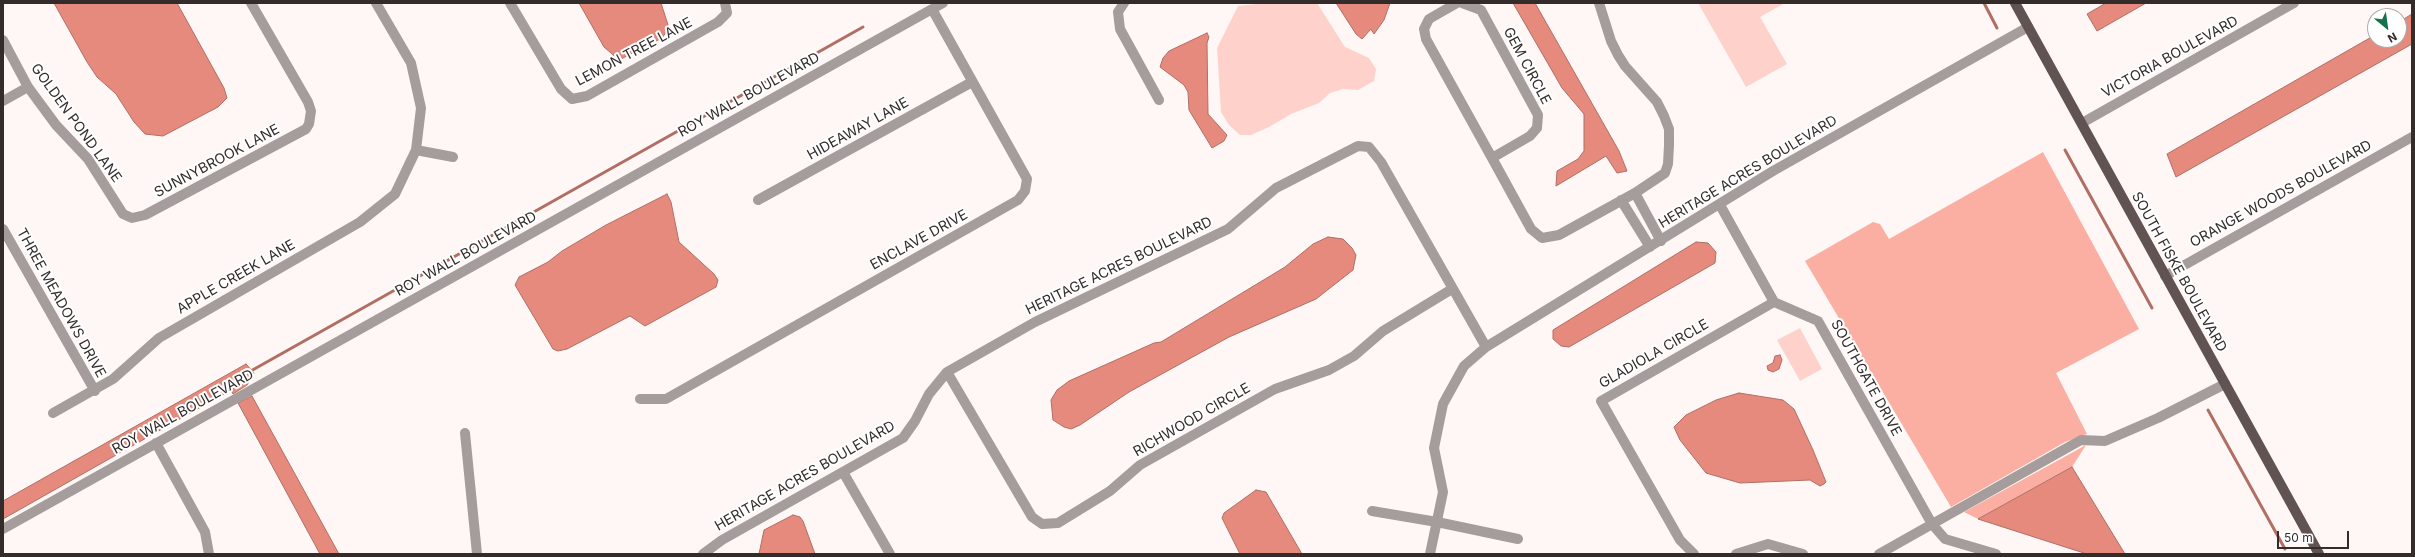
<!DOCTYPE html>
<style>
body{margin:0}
#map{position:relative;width:2415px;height:557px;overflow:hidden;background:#fff7f6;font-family:Inter,sans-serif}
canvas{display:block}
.frame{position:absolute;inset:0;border:4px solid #332c2b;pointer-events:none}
.north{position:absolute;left:2367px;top:8px;width:40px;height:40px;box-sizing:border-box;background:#fff;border:1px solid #adabaa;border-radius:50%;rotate:151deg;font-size:11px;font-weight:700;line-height:16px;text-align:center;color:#332c2b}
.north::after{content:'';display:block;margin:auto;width:14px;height:18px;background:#127248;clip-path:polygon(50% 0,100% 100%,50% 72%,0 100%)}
.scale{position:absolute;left:2277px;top:531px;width:72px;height:18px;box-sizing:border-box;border:2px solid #332c2b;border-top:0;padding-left:5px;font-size:12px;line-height:14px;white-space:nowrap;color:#332c2b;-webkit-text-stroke:3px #fff;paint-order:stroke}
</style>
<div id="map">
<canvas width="2415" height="557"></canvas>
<div class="frame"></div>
<div class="north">N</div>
<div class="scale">50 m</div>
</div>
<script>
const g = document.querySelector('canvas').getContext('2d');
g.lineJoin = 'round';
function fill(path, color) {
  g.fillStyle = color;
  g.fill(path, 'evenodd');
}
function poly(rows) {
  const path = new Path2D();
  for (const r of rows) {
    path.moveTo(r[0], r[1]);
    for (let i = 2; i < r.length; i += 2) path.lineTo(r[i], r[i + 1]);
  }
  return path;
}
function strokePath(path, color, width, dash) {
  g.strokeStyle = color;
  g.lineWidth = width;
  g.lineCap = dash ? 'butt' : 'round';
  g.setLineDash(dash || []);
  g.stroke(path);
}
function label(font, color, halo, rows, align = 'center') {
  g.font = font + ' Inter,sans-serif';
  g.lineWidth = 4;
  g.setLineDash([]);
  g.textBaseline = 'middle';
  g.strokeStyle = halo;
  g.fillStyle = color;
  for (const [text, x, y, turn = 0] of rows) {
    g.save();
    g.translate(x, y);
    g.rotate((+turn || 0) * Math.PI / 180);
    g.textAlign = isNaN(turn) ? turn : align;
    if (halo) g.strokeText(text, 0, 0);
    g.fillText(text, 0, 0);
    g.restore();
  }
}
const green = poly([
 [1266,3,1317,3,1345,47,1369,58,1376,69,1374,81,1358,90,1343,89,1330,93,1319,103,1291,114,1269,127,1251,135,1240,135,1229,125,1221,112,1217,48,1238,6],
 [1698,3,1785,3,1760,17,1787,64,1746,87],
 [1800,328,1822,369,1800,381,1777,340]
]);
const forest = poly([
 [2043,152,2139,329,2056,373,2087,434,2065,442,1951,507,1805,261,1873,222,1880,224,1889,239],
 [2086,445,2072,467,1978,519,1964,512]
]);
const water = poly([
 [54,3,177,3,224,88,227,98,218,107,163,136,145,134,134,122,116,94,97,77,87,62,54,3],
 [579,3,661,3,669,28,662,38,619,60,604,47,579,3],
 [1336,3,1390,3,1384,20,1374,34,1371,29,1362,39,1356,34,1336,3],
 [1513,3,1535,3,1619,151,1627,171,1617,173,1606,156,1556,186,1557,171,1578,159,1584,151,1584,114,1562,88,1513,3],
 [2106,3,2146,3,2097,31,2087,14,2106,3],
 [2412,14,2412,44,2176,177,2167,154,2375,35,2375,40,2399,40,2399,22,2412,14],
 [1207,33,1209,37,1207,43,1208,114,1227,135,1224,141,1212,148,1189,110,1188,92,1184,85,1160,67,1163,58,1169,51,1207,33],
 [667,194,671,202,679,242,714,274,718,280,716,287,645,326,630,316,567,349,558,351,553,349,515,285,519,277,548,262,562,251,606,225,667,194],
 [1328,237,1343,239,1352,248,1356,255,1353,270,1316,299,1229,337,1129,392,1080,425,1071,429,1064,427,1053,420,1051,400,1057,390,1069,381,1154,343,1161,342,1285,267,1313,244,1328,237],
 [1696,242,1708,243,1716,252,1715,263,1569,347,1561,346,1553,339,1553,330,1696,242],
 [1780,355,1782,360,1779,369,1773,372,1768,370,1767,366,1773,363,1775,356,1780,355],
 [246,364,254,373,247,385,233,394,231,390,3,519,3,501,246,364],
 [1739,393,1783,400,1794,409,1813,450,1826,482,1824,484,1820,486,1810,480,1740,483,1706,473,1680,440,1674,427,1686,415,1716,400,1739,393],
 [252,396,339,554,320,554,238,403,252,396],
 [2072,467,2125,554,2087,554,1978,519,2072,467],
 [1256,490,1266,492,1302,554,1240,554,1222,518,1224,513,1256,490],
 [793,515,800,517,803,521,815,554,759,554,764,530,793,515]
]);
const stream = poly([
 [1984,3,1997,28],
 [2065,150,2152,308],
 [249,372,863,27],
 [2208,410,2285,549]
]);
const minor = poly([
 [510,3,561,89,572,99,587,96,718,22,727,13,725,3],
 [1124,3,1118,12,1120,29,1159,100],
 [1457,3,1429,19,1424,29,1426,39,1492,158,1530,136,1537,128,1538,115,1481,10,1462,3],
 [3,40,28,87,56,125,88,159,123,214,132,218,145,215,306,129,309,124,311,111,308,102,251,3],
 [3,101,28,87],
 [2082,123,2294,3],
 [416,150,453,157],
 [1492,158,1531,229,1542,238,1559,235,1635,193,1665,173,1668,164,1669,145,1669,129,1664,116,1657,102,1625,66,1618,55,1611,41,1599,3],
 [1635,193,1661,241],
 [758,200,972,82],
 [1621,200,1650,247],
 [1720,205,1774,302,1818,321,1932,524,1945,539,1996,554],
 [3,229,95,391],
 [2165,276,2412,137],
 [1486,347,1773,171,2028,27],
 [947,372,1032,517,1042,524,1058,523,1110,491,1140,465,1275,389,1329,370,1354,356,1383,331,1452,289],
 [640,399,666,399,1018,200,1025,191,1027,179,932,9],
 [53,413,113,379,159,338,360,222,395,194,416,150,421,108,411,63,376,3],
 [465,433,477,554],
 [156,443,205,532,209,554],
 [843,472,890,554],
 [1372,511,1437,522,1518,539],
 [3,529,943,3],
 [703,554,722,540,903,438,915,421,929,394,947,372,1035,322,1228,229,1276,188,1358,146,1369,147,1381,162,1486,347,1464,366,1443,404,1434,448,1443,492,1430,554],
 [1694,554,1680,540,1601,401,1774,302],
 [1736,554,1768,544,1803,554],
 [1879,554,2081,440,2105,441,2158,418,2225,384]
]);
const major = poly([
 [2015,3,2319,554]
]);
const streetNames = [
 ["LEMON TREE LANE",634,52,-28],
 ["VICTORIA BOULEVARD",2170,57,-29],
 ["GEM CIRCLE",1527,66,62],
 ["ROY WALL BOULEVARD",749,95,-29],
 ["GOLDEN POND LANE",76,123,54],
 ["HIDEAWAY LANE",858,129,-29],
 ["SUNNYBROOK LANE",217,161,-28],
 ["HERITAGE ACRES BOULEVARD",1748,172,-31],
 ["ORANGE WOODS BOULEVARD",2281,194,-29],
 ["ENCLAVE DRIVE",919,240,-29],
 ["ROY WALL BOULEVARD",466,254,-29],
 ["HERITAGE ACRES BOULEVARD",1119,266,-26],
 ["SOUTH FISKE BOULEVARD",2179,272,61],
 ["APPLE CREEK LANE",236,277,-30],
 ["THREE MEADOWS DRIVE",61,303,61],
 ["GLADIOLA CIRCLE",1654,354,-30],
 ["SOUTHGATE DRIVE",1866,378,61],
 ["ROY WALL BOULEVARD",183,412,-29],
 ["RICHWOOD CIRCLE",1192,420,-30],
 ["HERITAGE ACRES BOULEVARD",805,476,-30]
];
fill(green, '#fed2cb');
fill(forest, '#fbafa3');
fill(water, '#e68a7d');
strokePath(water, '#b06e64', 1);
strokePath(stream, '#b06e64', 3);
strokePath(minor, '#a59d9c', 10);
strokePath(major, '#605351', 10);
label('14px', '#332c2b', '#fff', streetNames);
</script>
